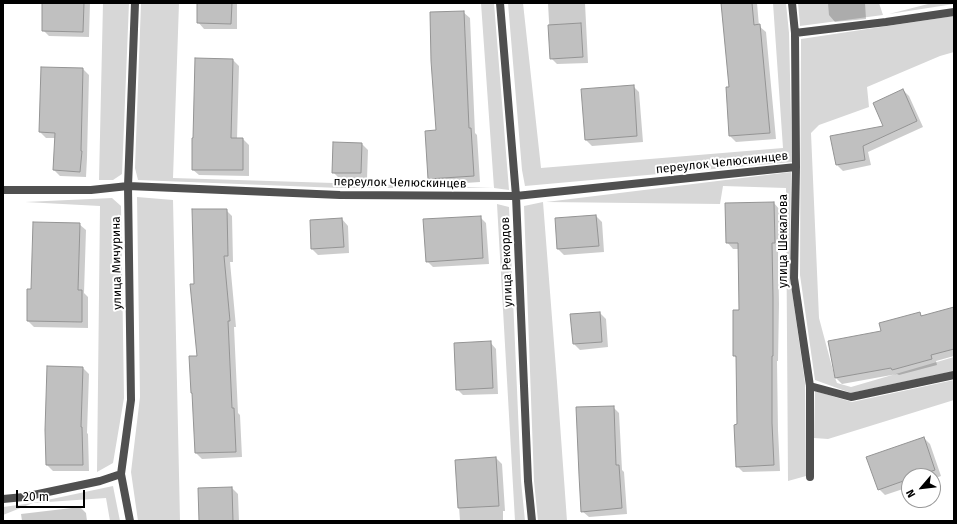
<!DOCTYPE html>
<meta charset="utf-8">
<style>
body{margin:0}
#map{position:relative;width:957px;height:524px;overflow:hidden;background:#fff;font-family:"Fira Sans",sans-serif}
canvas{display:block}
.frame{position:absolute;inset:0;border:4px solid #000;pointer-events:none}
.north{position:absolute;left:901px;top:468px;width:40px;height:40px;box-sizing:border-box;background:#fff;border:1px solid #999;border-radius:50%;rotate:242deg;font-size:11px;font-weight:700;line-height:16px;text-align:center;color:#000}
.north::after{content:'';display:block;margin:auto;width:14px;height:18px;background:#000;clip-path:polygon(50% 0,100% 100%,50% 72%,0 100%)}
.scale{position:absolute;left:16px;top:490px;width:69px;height:18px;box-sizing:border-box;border:2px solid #000;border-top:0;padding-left:5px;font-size:12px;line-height:14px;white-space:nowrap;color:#000;-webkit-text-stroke:3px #fff;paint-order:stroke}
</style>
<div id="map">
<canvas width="957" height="524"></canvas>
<div class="frame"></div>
<div class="north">N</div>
<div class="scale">20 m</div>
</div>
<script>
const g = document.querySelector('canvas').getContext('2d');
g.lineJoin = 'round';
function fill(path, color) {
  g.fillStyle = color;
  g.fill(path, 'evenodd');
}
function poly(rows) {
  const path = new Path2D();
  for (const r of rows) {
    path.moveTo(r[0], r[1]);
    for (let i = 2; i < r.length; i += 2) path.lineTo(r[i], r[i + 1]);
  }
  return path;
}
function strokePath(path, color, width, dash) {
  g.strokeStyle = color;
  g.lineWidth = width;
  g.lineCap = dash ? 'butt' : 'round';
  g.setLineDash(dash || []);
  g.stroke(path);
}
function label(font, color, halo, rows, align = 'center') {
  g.font = font + ' "Fira Sans",sans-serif';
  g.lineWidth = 4;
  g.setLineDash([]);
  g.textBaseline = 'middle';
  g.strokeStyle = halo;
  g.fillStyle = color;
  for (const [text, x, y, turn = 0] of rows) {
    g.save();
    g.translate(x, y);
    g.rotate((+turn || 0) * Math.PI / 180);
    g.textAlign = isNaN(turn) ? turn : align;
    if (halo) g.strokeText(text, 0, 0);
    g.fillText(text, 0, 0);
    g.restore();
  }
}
const green = poly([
 [103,3,129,3,122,174,113,180,99,180],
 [141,3,179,3,173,178,494,188,481,3,494,3,509,190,494,188,340,188,138,180,135,168],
 [508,3,523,3,541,168,783,148,773,3,786,3,789,33,792,162,525,186,522,170],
 [798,3,879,3,883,15,800,26],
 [932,3,954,3,954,4,889,14],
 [954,16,954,52,940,56,867,87,869,107,819,125,811,133,819,318,835,378,837,383,851,387,954,357,954,371,851,393,815,380,800,275,801,39],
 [791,172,790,277,805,383,806,476,788,481,786,188,723,186,720,204,546,202],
 [137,197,173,200,180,521,138,521,131,472,140,397],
 [112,198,121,206,124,398,113,463,97,472,100,206,25,202],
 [543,202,557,382,567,521,538,521,534,481,524,206],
 [497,204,509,207,521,481,525,521,515,521],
 [954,380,954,400,828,439,814,438,815,391,852,402],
 [113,486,120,521,110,521,106,498,33,503,3,515,3,507,33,503]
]);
const shadow = poly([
 [43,3,90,3,89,37,49,36,43,30],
 [199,3,237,3,237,29,204,29,198,22],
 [548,3,587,3,585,3,588,63,557,64,551,58],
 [721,3,757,3,759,26,766,32,776,139,736,142,730,136,730,88],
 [828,3,865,3,866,19,835,22,829,15],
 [463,12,470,18,475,133,477,135,480,182,435,185,429,179,437,131],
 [233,60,239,66,237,139,243,139,249,145,249,176,199,175,192,169],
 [83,69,89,75,87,158,86,177,60,176,54,170,56,138,46,138,40,132],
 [633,86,639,92,643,142,592,146,586,140],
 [903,90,909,96,923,127,868,152,871,165,843,171,837,165,884,126],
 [362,144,368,150,367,179,339,178,333,172],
 [774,203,780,210,780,248,778,248,779,304,778,361,777,361,778,430,780,471,743,472,737,466,738,425,737,359,734,355,740,311,739,249,733,249,727,242],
 [226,210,232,216,233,262,230,262,236,327,234,327,238,413,240,415,242,457,202,459,196,453,198,356,195,285],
 [596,216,602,222,604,252,564,255,558,249],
 [480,217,486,223,489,264,433,267,427,261],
 [342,219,348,226,349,253,318,255,312,249],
 [79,224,86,230,84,293,88,297,88,328,34,327,28,321,32,290],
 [954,308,954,356,936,361,937,365,899,375,897,374,842,384,836,378,829,342,883,332,919,313,923,317],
 [600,313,606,319,608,347,580,350,574,344],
 [490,342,496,349,498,394,463,395,457,389],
 [83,368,89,374,87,433,88,434,89,471,53,471,47,465],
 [613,407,619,413,622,470,624,472,627,514,589,517,582,511],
 [924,438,930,444,941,476,933,479,933,476,909,476,909,487,885,495,879,489],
 [496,458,502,464,505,511,503,511,503,521,460,521,456,461],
 [232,488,238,494,239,521,200,521],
 [80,507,86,513,87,521,22,521,21,514]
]);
const building = poly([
 [42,3,84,3,83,32,42,31,42,3],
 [197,3,232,3,231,24,197,23,197,3],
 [721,3,752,3,754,25,760,24,770,133,729,136,726,87,729,87,721,3],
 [464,11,469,128,471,128,474,176,428,179,425,131,436,130,431,61,430,12,464,11],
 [581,23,583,57,550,59,548,25,581,23],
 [195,58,233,59,231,138,243,138,243,170,192,170,192,138,193,138,195,58],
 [41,67,83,68,81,151,82,151,80,172,53,170,55,133,39,132,41,67],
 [634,85,637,136,585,140,581,89,634,85],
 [903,89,917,121,863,146,865,160,836,165,830,136,883,126,873,103,903,89],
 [333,142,362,143,361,173,332,173,333,142],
 [774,202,775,243,772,243,773,297,773,356,772,356,772,423,774,465,736,467,734,425,737,424,736,356,733,356,733,310,739,310,738,243,726,243,725,203,774,202],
 [192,209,227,209,228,256,224,256,230,321,228,321,232,408,234,408,236,452,195,453,192,393,191,393,189,356,197,356,190,284,194,284,192,209],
 [596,215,599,246,557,249,555,218,596,215],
 [481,216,483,258,426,262,423,219,481,216],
 [342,218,344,247,311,249,310,220,342,218],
 [33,222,80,223,78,290,82,290,82,322,27,321,27,289,31,289,33,222],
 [954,307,954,349,931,355,932,359,892,370,891,368,835,378,828,341,881,331,879,323,920,312,921,316,954,307],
 [600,312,602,342,573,344,570,314,600,312],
 [491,341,493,388,456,390,454,343,491,341],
 [47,366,83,367,81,427,82,427,83,465,46,465,45,430,47,366],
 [614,406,616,465,619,465,622,508,581,512,579,475,576,407,614,406],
 [924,437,935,470,918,476,909,476,909,479,878,490,866,457,924,437],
 [496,457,499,506,458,508,455,460,496,457],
 [232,487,233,521,199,521,198,488,232,487]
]);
const minor = poly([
 [500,3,516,196,528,481,532,521],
 [792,3,795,33,796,167,794,278,810,386,810,477],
 [795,33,886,22,954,12],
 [3,190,91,190,128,186,340,195,516,196,796,167],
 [810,386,851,397,954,375],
 [3,499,24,497,100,481,121,474],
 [130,521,121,474,131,400,128,186,135,3]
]);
const streetNames = [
 ["переулок Челюскинцев",722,163,-6],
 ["переулок Челюскинцев",400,183,1],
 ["улица Шекалова",784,241,-90],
 ["улица Рекордов",507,262,-92],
 ["улица Мичурина",117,263,-91]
];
fill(green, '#d7d7d7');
fill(shadow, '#0003');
fill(building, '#c0c0c0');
strokePath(building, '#949494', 1);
strokePath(minor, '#505050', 8);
label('12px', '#000', '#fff', streetNames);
</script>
